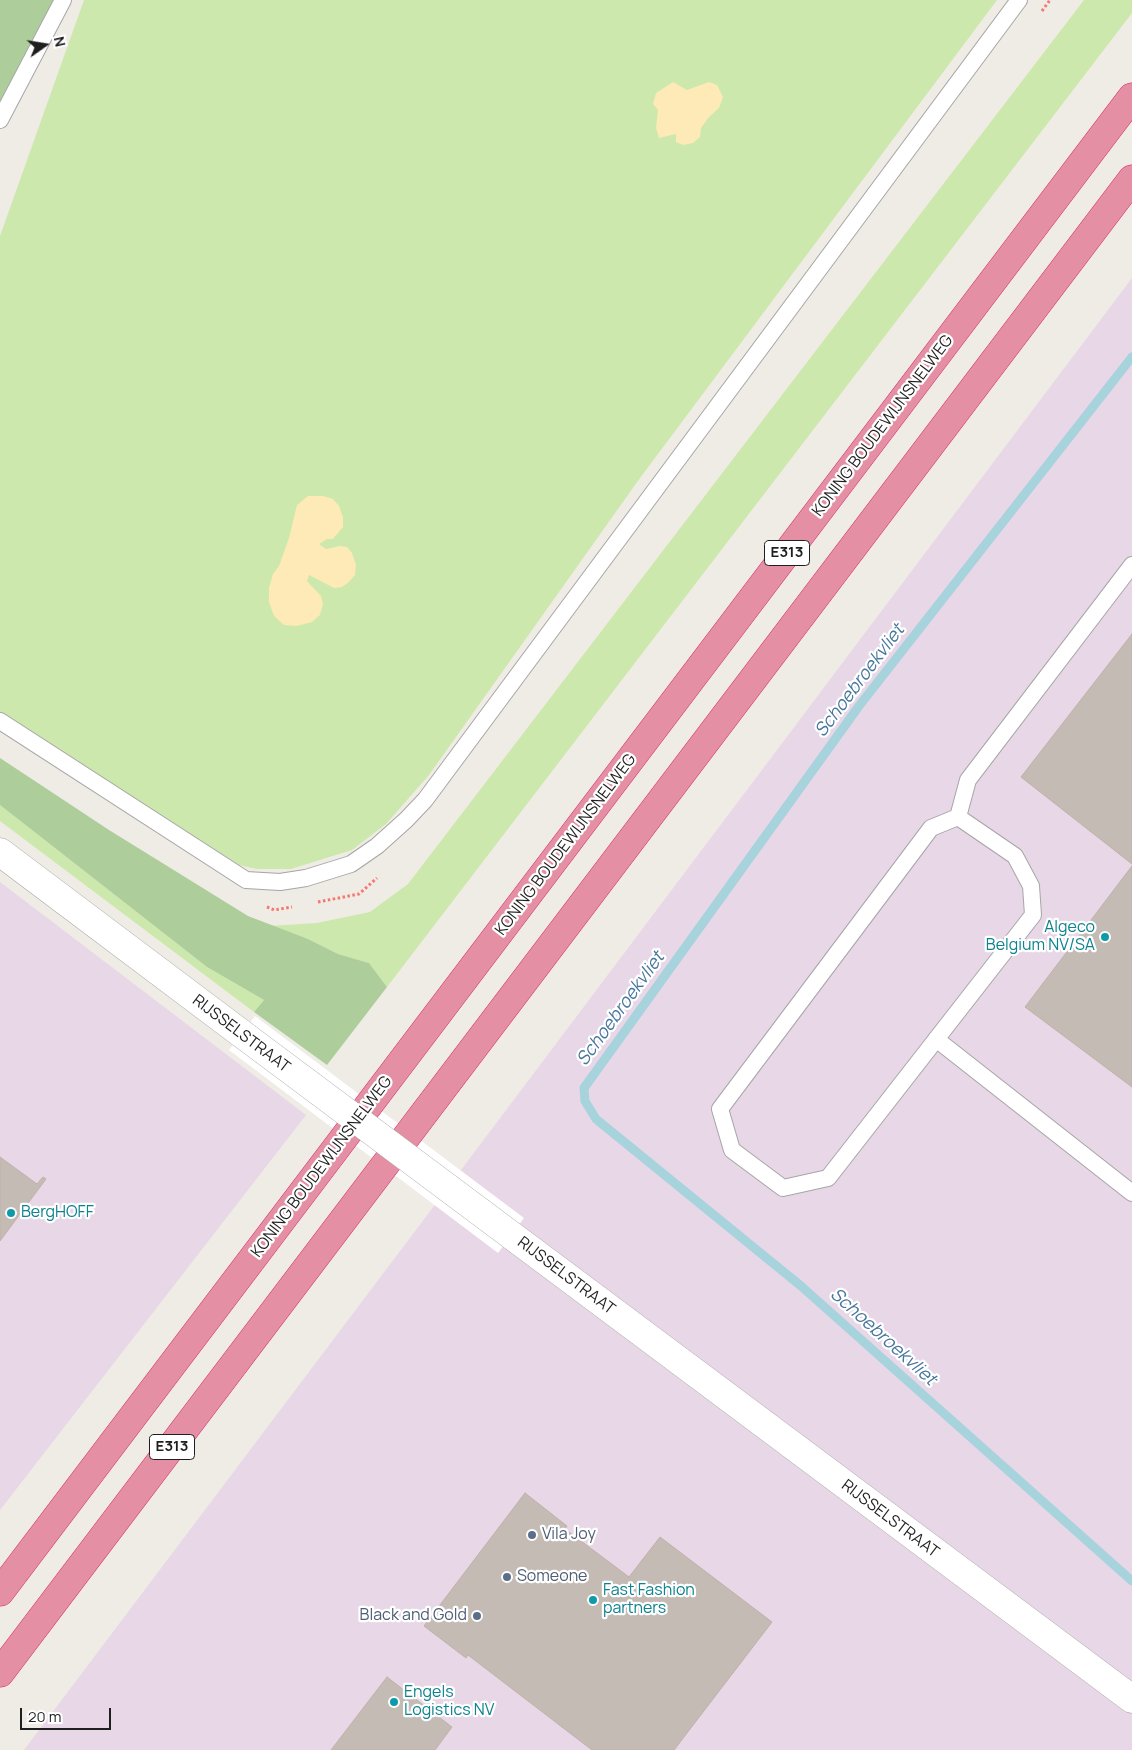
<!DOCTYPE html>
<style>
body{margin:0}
#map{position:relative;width:1132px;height:1750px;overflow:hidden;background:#efebe5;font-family:Manrope,sans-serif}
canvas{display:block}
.north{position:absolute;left:20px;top:20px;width:50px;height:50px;-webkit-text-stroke:4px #fff;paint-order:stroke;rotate:77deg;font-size:14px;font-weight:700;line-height:20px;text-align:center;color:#1f1f1f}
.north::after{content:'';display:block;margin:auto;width:18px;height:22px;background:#1f1f1f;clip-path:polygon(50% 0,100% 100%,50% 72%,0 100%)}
.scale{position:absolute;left:20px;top:1708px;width:91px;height:22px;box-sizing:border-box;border:2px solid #1f1f1f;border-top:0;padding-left:6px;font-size:15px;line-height:18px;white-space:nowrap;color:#1f1f1f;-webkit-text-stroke:4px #fff;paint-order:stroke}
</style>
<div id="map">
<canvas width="1132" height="1750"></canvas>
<div class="north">N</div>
<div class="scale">20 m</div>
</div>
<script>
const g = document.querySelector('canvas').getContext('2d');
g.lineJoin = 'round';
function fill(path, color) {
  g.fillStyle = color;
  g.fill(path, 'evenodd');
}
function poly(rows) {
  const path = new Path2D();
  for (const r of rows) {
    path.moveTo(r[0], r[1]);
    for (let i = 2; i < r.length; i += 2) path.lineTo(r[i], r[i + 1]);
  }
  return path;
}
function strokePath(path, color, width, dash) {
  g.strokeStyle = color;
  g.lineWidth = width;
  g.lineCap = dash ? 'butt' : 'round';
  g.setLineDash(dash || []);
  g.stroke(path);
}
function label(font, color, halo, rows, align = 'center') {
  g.font = font + ' Manrope,sans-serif';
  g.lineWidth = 4.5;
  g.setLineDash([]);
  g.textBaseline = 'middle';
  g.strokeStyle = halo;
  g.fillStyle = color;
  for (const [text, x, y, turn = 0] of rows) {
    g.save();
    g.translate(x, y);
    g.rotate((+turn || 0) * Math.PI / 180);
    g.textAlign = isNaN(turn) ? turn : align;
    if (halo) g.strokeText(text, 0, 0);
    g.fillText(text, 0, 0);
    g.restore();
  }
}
const industrial = poly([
 [1132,278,1132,1750,24,1750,434,1206],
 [0,882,306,1115,0,1510]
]);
const grass = poly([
 [84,0,997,0,640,478,429,775,386,824,352,850,291,869,257,869,239,865,0,713,0,236],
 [1084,0,1132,0,1132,13,387,987,369,963,338,954,308,939,270,926,317,923,370,912,408,884],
 [0,805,207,967,264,1000,254,1012,0,821]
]);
const forest = poly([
 [0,0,63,0,0,120],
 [0,758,109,830,248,916,308,939,338,954,369,963,387,987,327,1065,254,1012,264,1000,207,967,0,805]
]);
const sand = poly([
 [673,82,687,90,709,82,717,85,723,97,719,108,709,117,701,128,700,137,693,143,683,145,676,142,676,134,659,138,656,128,658,110,653,104,656,93],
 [308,496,323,496,333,499,339,506,343,517,343,527,333,539,327,539,319,544,326,549,340,546,347,547,352,553,356,565,355,575,349,582,342,587,334,588,309,575,307,581,321,596,323,604,320,615,312,622,297,626,284,625,274,616,269,602,269,588,273,574,279,566,289,538,297,505]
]);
const pier = poly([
 [255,1016,524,1218,498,1253,229,1050]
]);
const stream = poly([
 [1132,357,859,706,584,1088,585,1101,596,1119,801,1286,1132,1581]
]);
const building = poly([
 [1132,634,1132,864,1021,777,1132,634],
 [1132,866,1132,1087,1025,1007,1132,866],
 [0,1157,37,1184,43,1177,46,1179,0,1241,0,1157],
 [525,1493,567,1526,565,1529,629,1577,660,1537,772,1622,674,1750,592,1750,468,1655,466,1658,424,1626,525,1493],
 [387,1677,452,1727,435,1750,331,1750,387,1677]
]);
const path = poly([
 [1042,11,1050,0],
 [318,902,359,894,377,878],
 [267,907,274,910,292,907]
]);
const lane = poly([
 [0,120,63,0],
 [0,721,246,880,280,882,306,878,351,864,377,846,406,820,425,800,1019,0],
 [958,817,1015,856,1031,886,1033,915,828,1178,783,1188,732,1150,720,1109,931,828,958,817],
 [958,817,968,780,1132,565],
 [936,1039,1132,1193]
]);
const street = poly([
 [0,852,242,1034],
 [511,1235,1132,1699]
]);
const highway = poly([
 [0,1592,1132,97],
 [0,1673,1132,179]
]);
const streetBridge = poly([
 [242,1034,511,1235]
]);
const markers = [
 [1105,937,5,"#0f9aa8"],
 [11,1213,5,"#0f9aa8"],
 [532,1535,5,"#5c6f8a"],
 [507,1577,5,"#5c6f8a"],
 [593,1600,5,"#0f9aa8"],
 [477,1616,5,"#5c6f8a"],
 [394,1702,5,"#0f9aa8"]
];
const shields = [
 [787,553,45],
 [172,1447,45]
];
const shieldNames = [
 ["E313",787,553],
 ["E313",172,1447]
];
const streetNames = [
 ["KONING BOUDEWIJNSNELWEG",883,426,-53],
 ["KONING BOUDEWIJNSNELWEG",566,845,-53],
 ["RIJSSELSTRAAT",241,1034,37],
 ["KONING BOUDEWIJNSNELWEG",322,1167,-53],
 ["RIJSSELSTRAAT",566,1276,37],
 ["RIJSSELSTRAAT",890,1519,37]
];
const cultureNames = [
 ["Algeco",1095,928,"right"],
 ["Belgium NV/SA",1095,946,"right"],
 ["BergHOFF",21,1213],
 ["Fast Fashion",603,1591],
 ["partners",603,1609],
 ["Engels",404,1693],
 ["Logistics NV",404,1711]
];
const serviceNames = [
 ["Vila Joy",542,1535],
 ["Someone",517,1577],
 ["Black and Gold",467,1616,"right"]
];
const waterNames = [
 ["Schoebroekvliet",860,681,-53],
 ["Schoebroekvliet",621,1009,-54],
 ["Schoebroekvliet",883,1337,42]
];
fill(industrial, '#e8d7e6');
fill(grass, '#cde8ac');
fill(forest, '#adcd9b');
fill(sand, '#fdeab6');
fill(pier, '#fff');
strokePath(stream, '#a7d3dc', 9);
fill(building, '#c4bbb5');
strokePath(building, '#c1b1a8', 1);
strokePath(lane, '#a6a6a6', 18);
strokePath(street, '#a6a6a6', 29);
strokePath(highway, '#d6296e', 29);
strokePath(path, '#f67670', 3, [2.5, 2.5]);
strokePath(lane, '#fff', 16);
strokePath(street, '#fff', 28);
strokePath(highway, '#e48fa4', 28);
strokePath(streetBridge, '#a6a6a6', 29, []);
strokePath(streetBridge, '#fff', 28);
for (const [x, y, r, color] of markers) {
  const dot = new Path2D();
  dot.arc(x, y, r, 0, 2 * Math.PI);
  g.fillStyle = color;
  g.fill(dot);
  strokePath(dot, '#fff', 2);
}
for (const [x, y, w] of shields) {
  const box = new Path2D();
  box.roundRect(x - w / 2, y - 12.5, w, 25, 4);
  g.fillStyle = '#fff';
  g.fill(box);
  strokePath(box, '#1f1f1f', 1);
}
label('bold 15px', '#1f1f1f', null, shieldNames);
label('16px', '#1f1f1f', '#fff', streetNames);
label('16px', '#0d838f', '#fff', cultureNames, 'left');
label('16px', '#4e5e75', '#fff', serviceNames, 'left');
label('italic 18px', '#47779c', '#fff', waterNames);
</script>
